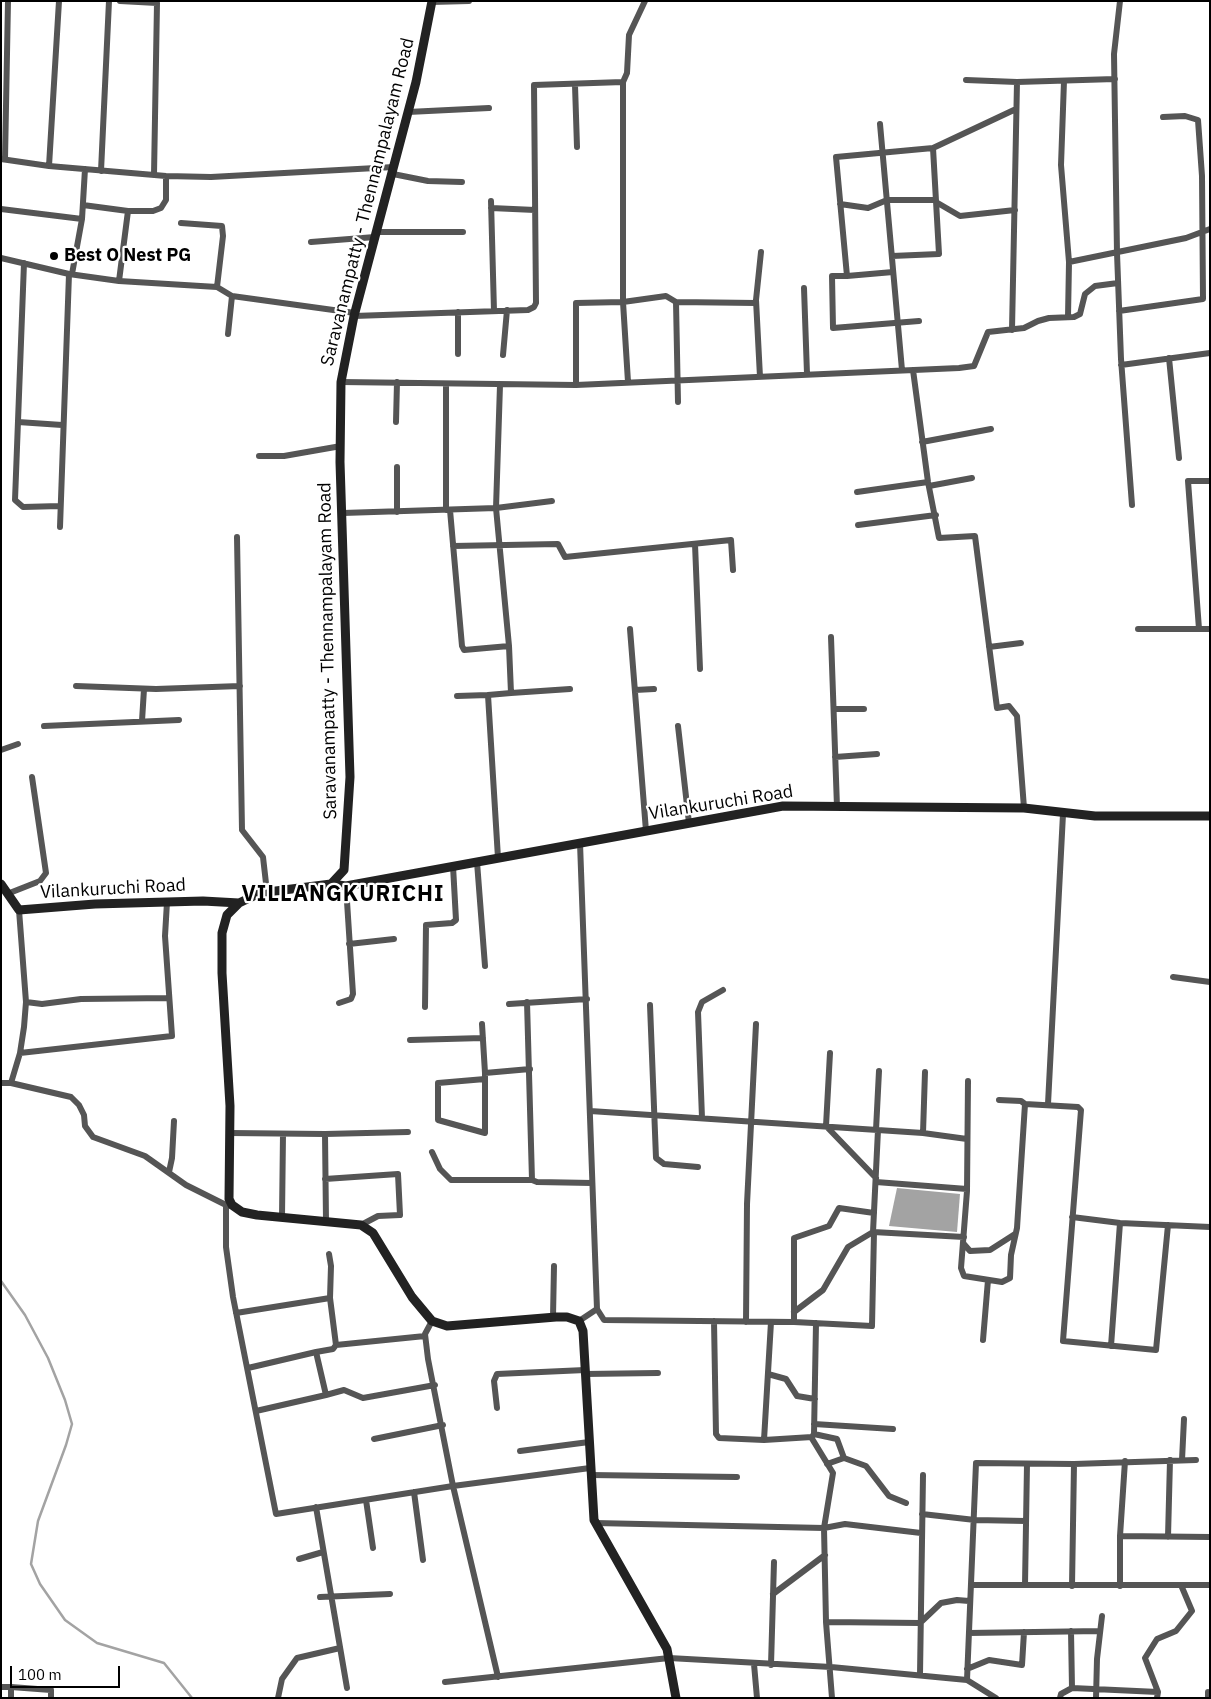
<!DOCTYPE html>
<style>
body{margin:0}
#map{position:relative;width:1211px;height:1699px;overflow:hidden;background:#fff;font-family:"IBM Plex Sans",sans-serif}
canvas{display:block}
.frame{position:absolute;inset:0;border:2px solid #000;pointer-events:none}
.scale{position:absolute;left:10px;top:1666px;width:110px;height:22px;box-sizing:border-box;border:2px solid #000;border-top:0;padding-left:6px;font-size:15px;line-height:18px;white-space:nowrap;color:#000;-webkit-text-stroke:4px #fff;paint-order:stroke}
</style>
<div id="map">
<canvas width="1211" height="1699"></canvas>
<div class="frame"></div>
<div class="scale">100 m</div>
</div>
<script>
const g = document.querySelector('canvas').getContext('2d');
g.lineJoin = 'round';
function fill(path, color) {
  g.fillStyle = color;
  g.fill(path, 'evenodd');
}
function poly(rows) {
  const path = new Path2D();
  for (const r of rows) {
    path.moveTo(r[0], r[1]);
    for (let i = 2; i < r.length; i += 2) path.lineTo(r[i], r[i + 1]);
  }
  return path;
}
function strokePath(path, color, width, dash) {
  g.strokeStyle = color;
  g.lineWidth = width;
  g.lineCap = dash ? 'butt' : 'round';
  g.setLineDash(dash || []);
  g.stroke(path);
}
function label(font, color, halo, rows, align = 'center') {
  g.font = font + ' "IBM Plex Sans",sans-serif';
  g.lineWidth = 4.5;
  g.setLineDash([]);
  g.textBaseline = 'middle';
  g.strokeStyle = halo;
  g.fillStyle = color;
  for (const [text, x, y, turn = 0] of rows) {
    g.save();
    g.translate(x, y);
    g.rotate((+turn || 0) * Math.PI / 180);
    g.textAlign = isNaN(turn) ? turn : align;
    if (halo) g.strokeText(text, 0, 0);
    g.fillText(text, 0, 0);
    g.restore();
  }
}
const water = poly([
 [897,1188,960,1194,957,1232,889,1226]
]);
const stream = poly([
 [1,1281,25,1315,48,1358,65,1400,72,1424,66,1445,38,1521,31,1564,40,1584,65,1620,97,1643,164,1663,192,1698]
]);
const street = poly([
 [59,1,49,166,166,176,211,177,394,167],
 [120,1,157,3,154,175],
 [1120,1,1114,54,1117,253,1121,359,1132,505],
 [431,2,469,1],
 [966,80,1017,82,1115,79],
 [1064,81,1061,165,1069,262,1068,317],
 [623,82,627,73,629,35,645,1],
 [575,85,577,147],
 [408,112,489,108],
 [880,124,902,370],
 [933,148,1016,109],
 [1,159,49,166],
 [5,159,8,1],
 [101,171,109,1],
 [393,174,428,181,462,182],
 [491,201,494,311],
 [936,202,960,216,1015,210],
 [840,204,868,208,887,200,936,200],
 [83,205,128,211,153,211,161,208,166,200,166,176],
 [491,208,535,210],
 [1,209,82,219],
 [181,223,222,226,223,236,217,287],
 [377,232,463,232],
 [311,242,375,237],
 [892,256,939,254,933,148,836,157,847,276,832,276,833,328,919,321],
 [1,258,69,274,119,281,217,287,232,296,355,313],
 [1069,262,1186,238,1210,229],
 [24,263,15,500,23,507,60,506],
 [72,274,82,219,85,169],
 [847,276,893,272],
 [119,281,128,211],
 [804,288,807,374],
 [676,302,678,402],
 [1119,311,1203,299,1202,176,1198,120,1185,116,1163,117],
 [354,316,528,310,534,307,536,303,534,85,623,82,623,302,628,382],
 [1012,330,1017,82],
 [228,334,232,296],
 [458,354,458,312],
 [503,355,507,310],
 [1169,358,1179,458],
 [1121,365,1210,353],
 [913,370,928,482,939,538,975,536,997,708,1009,706,1017,716,1024,808],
 [760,377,756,300,761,252],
 [341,382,576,385,959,368,974,366,988,332,1024,328,1038,321,1049,318,1074,317,1080,314,1085,294,1095,286,1118,283],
 [500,385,496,508,552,501],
 [576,385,576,303,623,302,666,296,676,302,756,303],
 [18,422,62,425],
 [396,422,397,382],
 [922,442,991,429],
 [259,456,284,456,341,446],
 [929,486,972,478],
 [857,492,928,482],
 [446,510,446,385],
 [397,512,397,467],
 [343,513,496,508,509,646,464,650,462,646,450,510],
 [858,525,936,515],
 [60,527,69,274],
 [237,537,242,830,263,857,267,892],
 [695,544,700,669],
 [453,546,558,544,565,557,731,540,733,570],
 [630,629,646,831],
 [1138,629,1210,629],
 [1199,629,1188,481,1210,481],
 [831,637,837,807],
 [989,647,1021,643],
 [76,686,156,689,240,686],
 [635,690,654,689],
 [511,693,570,689],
 [457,696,488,695],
 [834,709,864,709],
 [142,721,144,689],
 [44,726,179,720],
 [678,726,689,823],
 [1,750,18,744],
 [835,757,877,754],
 [498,858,488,695,511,693,509,646],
 [477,862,485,966],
 [7,894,40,881,46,873,32,777],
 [349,944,394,939],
 [1173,977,1210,982],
 [26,1002,42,1004,81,999,169,998],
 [527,1002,532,1180,537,1182,592,1183],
 [339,1003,351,999,353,994,346,886],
 [509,1004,587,999],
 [650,1005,656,1158,664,1164,698,1167],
 [425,1007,426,925,452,923,456,920,453,866],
 [482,1024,485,1073],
 [410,1040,483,1038],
 [20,1053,172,1036,165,936,167,902],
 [830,1053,826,1126,876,1178],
 [485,1079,438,1083,438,1120,485,1133,485,1073,530,1069],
 [968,1081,967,1191,961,1268,964,1276,1002,1282,1010,1278,1011,1255,1017,1228,1025,1104],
 [1,1083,11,1083,20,1053,24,1027,26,1002,19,910],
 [11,1083,71,1097,79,1105,84,1115,85,1126,93,1137,145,1156,186,1185,228,1206],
 [999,1100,1021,1101,1025,1104,1078,1107,1081,1110,1063,1341,1156,1350,1168,1225],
 [1048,1104,1063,814],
 [590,1111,923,1133,967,1139],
 [702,1118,698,1012,702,1002,723,990],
 [876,1130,879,1071],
 [878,1130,873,1232,964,1237],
 [230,1133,325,1134,408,1132],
 [923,1133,925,1072],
 [325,1134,326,1221],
 [432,1152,440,1169,451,1180,532,1180],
 [169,1172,172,1158,174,1121],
 [325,1179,398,1174,400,1215,378,1216,361,1225],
 [876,1182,967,1189],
 [226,1206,226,1247,233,1297,276,1514,453,1486,590,1468],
 [282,1217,283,1134],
 [1072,1217,1120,1223,1210,1227],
 [963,1243,970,1251,990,1250,1015,1234],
 [329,1254,331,1266,330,1298,336,1345,333,1349,316,1352,326,1395,344,1390,363,1398,435,1385],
 [597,1309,604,1320,794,1322,872,1326,874,1232],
 [794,1312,823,1290,848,1247,873,1232],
 [236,1313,330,1298],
 [553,1317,554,1266],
 [432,1321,425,1334,428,1359,453,1486,498,1677],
 [579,1321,597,1309,580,843],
 [714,1321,716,1434,719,1438,764,1440,812,1437,814,1434,816,1323],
 [746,1322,747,1204,756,1024],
 [794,1322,794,1238,829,1226,839,1208,874,1213],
 [983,1340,988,1280],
 [336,1345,425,1336],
 [1111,1346,1120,1223],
 [248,1368,316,1352],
 [585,1374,658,1373],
 [768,1374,786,1379,797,1396,815,1399],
 [497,1408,494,1381,497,1374,585,1370],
 [256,1411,326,1395],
 [814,1424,893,1429],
 [814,1434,837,1439,844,1458,866,1466,889,1496,906,1503],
 [811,1437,833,1473,824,1528,826,1622,832,1698],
 [374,1439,443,1425],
 [764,1440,771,1322],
 [520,1451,589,1442],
 [1182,1460,1184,1419],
 [827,1464,844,1458],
 [590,1475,737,1477],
 [414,1492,423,1560],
 [366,1500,373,1548],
 [316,1507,347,1688],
 [922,1514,975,1520,1026,1521],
 [595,1523,824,1528,845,1524,921,1533],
 [1120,1536,1210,1537],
 [1168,1537,1170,1460],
 [299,1559,323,1552],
 [971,1585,1210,1585],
 [1025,1585,1027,1464],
 [1072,1586,1074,1464],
 [1120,1586,1120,1536,1125,1461],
 [773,1594,825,1555],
 [320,1597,390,1594],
 [826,1622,920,1623,941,1603,957,1600,969,1601],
 [969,1633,1100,1631],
 [754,1664,757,1698],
 [771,1665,774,1562],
 [967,1669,989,1660,1022,1665,1024,1632],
 [920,1675,923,1475],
 [967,1680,976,1463,1074,1464,1196,1460],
 [445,1682,669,1658,831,1667,967,1680,996,1698],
 [1,1687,11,1687,11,1698],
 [11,1687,51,1690,51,1698],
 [1072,1688,1158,1692],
 [278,1698,282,1679,297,1658,340,1648],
 [1060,1698,1061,1694,1072,1688,1071,1631],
 [1096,1698,1097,1659,1102,1616],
 [1157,1698,1158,1692,1145,1658,1157,1639,1176,1631,1192,1611,1181,1585],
 [1208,1698,1208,1692]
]);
const secondary = poly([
 [432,1,416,82,354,316,341,382,340,462,350,777,344,870,331,884,260,893,239,903,227,915,222,933,222,973,230,1106,229,1199,232,1205,242,1212,257,1215,361,1225,373,1233,412,1297,432,1321,447,1326,556,1317,567,1317,579,1321,583,1331,594,1520,667,1649,676,1698],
 [1,884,19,910,95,904,203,901,239,903],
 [331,884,346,886,783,806,1024,808,1095,816,1210,816]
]);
const markers = [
 [54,256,5,"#000"]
];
const streetNames = [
 ["Saravanampatty - Thennampalayam Road",368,202,-76],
 ["Saravanampatty - Thennampalayam Road",328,651,-91],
 ["Vilankuruchi Road",721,803,-9],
 ["Vilankuruchi Road",113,889,-3]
];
const poiNames = [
 ["Best O Nest PG",64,256]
];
const districtNames = [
 ["VILLANGKURICHI",343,895]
];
fill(water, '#a3a3a3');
strokePath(stream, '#a3a3a3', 2.5);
strokePath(street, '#555', 6);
strokePath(secondary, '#222', 9);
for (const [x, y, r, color] of markers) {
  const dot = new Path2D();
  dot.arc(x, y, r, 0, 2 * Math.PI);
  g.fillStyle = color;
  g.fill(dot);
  strokePath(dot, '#fff', 2);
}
label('18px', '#000', '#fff', streetNames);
label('bold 18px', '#000', '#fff', poiNames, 'left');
g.letterSpacing = '1px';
label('bold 22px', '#000', '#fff', districtNames);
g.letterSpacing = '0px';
</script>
